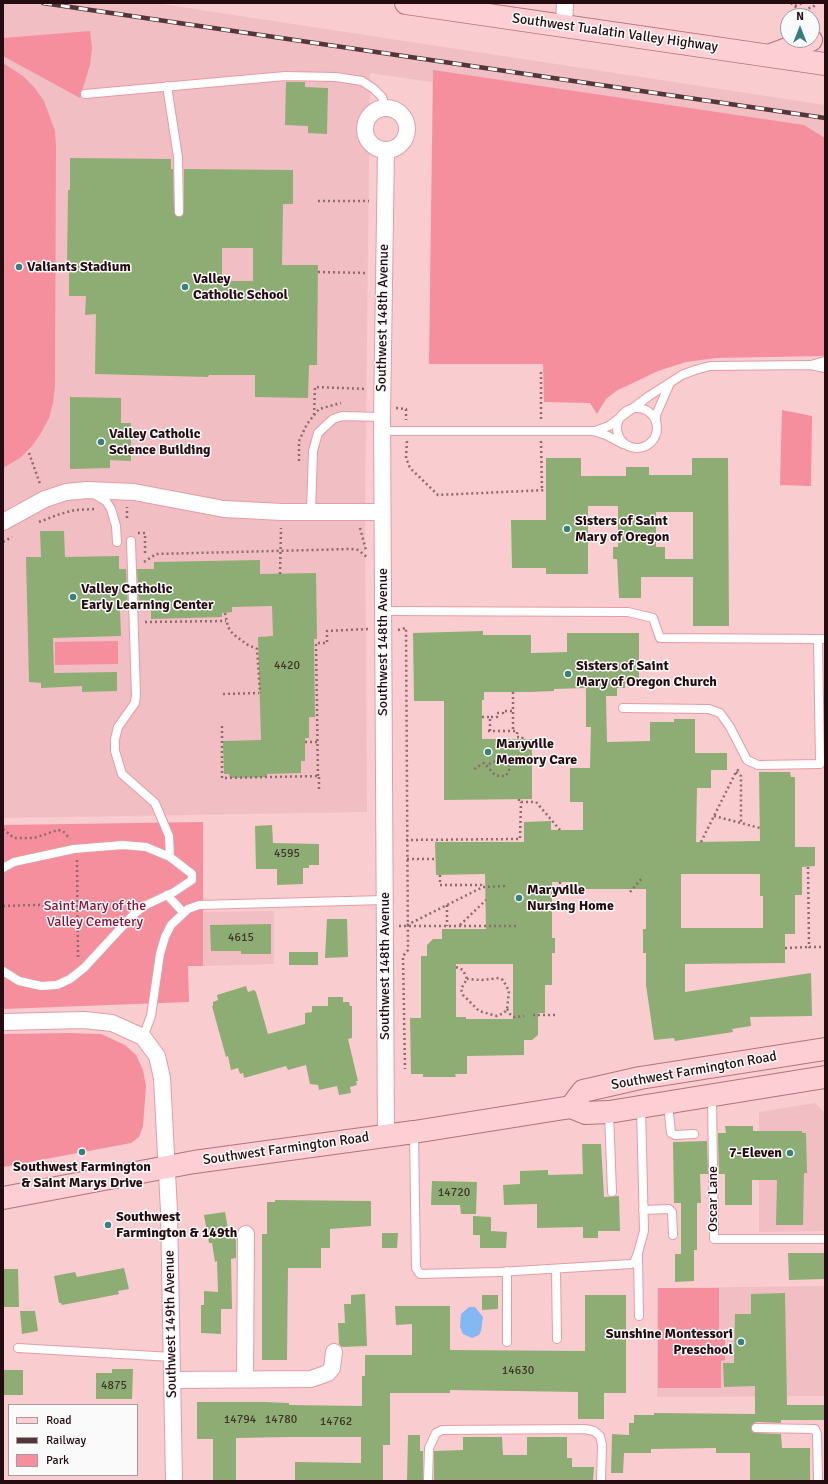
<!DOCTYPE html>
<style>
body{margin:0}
#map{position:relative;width:828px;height:1484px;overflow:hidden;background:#f9ccd0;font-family:Signika,sans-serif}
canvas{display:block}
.frame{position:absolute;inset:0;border:4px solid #250c10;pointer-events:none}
.legend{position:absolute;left:8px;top:1404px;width:130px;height:72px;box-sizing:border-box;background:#fafafa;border:1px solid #a59b9c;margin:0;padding:5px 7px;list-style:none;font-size:12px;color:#250c10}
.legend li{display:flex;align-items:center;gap:8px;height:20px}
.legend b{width:20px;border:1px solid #a59b9c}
.north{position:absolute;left:780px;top:8px;width:40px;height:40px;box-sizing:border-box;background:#fafafa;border:1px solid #a59b9c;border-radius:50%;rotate:0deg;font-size:11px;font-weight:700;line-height:16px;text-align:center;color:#250c10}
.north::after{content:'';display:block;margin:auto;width:14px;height:18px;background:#37807d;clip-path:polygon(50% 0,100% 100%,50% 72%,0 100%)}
</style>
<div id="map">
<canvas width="828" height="1484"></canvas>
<div class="frame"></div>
<ul class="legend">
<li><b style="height:5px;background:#fdced3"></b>Road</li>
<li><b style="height:5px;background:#53363a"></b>Railway</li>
<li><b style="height:11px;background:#f58f9e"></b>Park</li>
</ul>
<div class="north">N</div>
</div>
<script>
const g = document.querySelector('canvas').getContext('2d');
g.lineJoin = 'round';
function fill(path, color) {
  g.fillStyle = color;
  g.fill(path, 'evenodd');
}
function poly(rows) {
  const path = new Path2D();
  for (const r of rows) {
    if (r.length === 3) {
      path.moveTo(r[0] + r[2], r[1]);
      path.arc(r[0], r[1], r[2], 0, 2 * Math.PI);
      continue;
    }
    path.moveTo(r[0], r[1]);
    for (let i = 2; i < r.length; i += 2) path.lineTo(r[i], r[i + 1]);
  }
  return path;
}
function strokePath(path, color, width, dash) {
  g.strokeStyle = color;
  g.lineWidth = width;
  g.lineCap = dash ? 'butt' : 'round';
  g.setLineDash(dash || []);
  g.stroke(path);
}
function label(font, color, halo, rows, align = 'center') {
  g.font = font + ' Signika,sans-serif';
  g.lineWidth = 3;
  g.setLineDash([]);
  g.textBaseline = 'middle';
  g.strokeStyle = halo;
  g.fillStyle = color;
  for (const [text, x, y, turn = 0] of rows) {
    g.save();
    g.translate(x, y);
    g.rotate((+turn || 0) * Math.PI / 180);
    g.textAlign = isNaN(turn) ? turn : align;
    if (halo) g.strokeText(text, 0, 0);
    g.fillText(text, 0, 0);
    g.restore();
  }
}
const built = poly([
 [3,3,155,3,825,105,825,140,370,73,365,511,367,812,3,818],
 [274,911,274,964,203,966,203,912],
 [815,1103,825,1113,825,1231,759,1232,759,1112],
 [825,1286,825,1396,657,1397,657,1288]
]);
const green = poly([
 [90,31,92,48,90,65,80,98,3,56,3,38],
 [3,63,23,76,34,87,44,101,55,131,56,147,55,386,53,403,49,418,41,433,32,446,20,458,3,468],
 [433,70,804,125,825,138,825,356,716,358,686,362,658,371,616,391,606,399,597,414,590,403,544,402,543,364,429,364],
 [782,410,812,416,811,486,780,485],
 [118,641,118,664,55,665,55,642],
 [203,822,203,966,188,966,189,1002,3,1009,3,825],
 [67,1033,101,1034,125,1045,136,1055,143,1070,146,1086,143,1126,139,1137,131,1143,3,1167,3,1034],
 [658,1288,719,1288,719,1330,725,1330,725,1360,721,1361,721,1388,658,1388]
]);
const water = poly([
 [469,1307,475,1307,483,1317,481,1331,479,1335,472,1338,463,1334,460,1327,461,1314]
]);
const building = poly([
 [286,82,305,82,305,87,328,88,327,134,308,133,308,126,285,125],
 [70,158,171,159,171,169,173,169,174,212,179,217,182,216,184,212,184,169,293,170,293,204,283,204,282,265,318,265,317,365,309,365,308,398,255,397,255,375,209,375,208,377,95,374,96,314,85,315,86,296,69,296,69,268,67,268,68,190,70,190],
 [222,248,253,248,253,281,222,281],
 [70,397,121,398,121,423,131,423,131,461,110,460,110,468,70,469],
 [546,458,581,458,581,476,626,476,626,467,649,467,649,475,692,475,692,458,728,458,729,626,693,626,693,577,641,577,641,598,619,598,617,559,613,559,613,547,618,547,618,506,588,506,588,574,546,574,546,568,512,568,511,520,546,520],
 [656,512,693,512,693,559,665,559,665,547,656,547],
 [40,531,64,531,65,557,119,556,119,569,126,569,128,609,120,609,121,636,53,638,54,673,117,672,117,691,82,692,82,686,41,688,41,683,29,682,26,557,41,557],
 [260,560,260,574,316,573,317,639,314,639,315,717,309,717,309,738,305,738,305,761,301,761,301,773,267,774,267,777,230,778,229,774,224,774,223,741,261,740,258,637,273,636,272,606,232,607,232,612,222,613,222,617,151,619,151,609,139,609,137,569,154,569,154,562],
 [483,631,483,635,531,635,531,653,567,652,567,633,639,633,639,684,625,684,625,688,617,688,617,696,606,696,607,742,650,741,650,722,674,722,674,719,695,719,695,753,727,753,727,770,711,770,711,788,697,788,696,842,760,841,759,772,790,772,791,777,795,777,795,847,815,847,815,866,802,867,802,895,795,895,795,934,785,934,785,963,685,964,685,992,811,973,812,1016,750,1017,751,1026,732,1029,733,1032,675,1041,674,1038,654,1040,646,985,646,953,643,953,643,929,646,929,646,889,578,889,578,882,552,882,552,938,555,938,555,953,552,953,552,985,545,985,545,1013,538,1013,538,1035,532,1040,524,1040,524,1055,467,1056,467,1074,455,1074,456,1077,423,1077,423,1074,411,1074,410,1018,421,1018,421,956,427,956,427,945,433,939,442,939,442,929,486,929,485,874,436,875,435,842,524,842,524,822,551,821,551,830,583,830,583,802,570,802,570,768,590,768,591,727,586,727,586,688,554,689,554,691,531,692,484,692,484,700,482,700,482,739,532,739,532,799,444,800,444,701,414,701,413,633],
 [681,874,760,874,760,896,763,896,763,928,681,928],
 [456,964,513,964,513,1019,466,1019,466,1017,456,1017],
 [272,825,273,843,319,844,319,865,309,865,309,868,303,868,303,884,277,885,277,869,256,869,255,826],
 [327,919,347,919,348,957,325,958],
 [271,924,271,954,241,954,241,951,211,951,210,925],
 [289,952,318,952,318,965,289,965],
 [246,986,248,992,254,990,256,992,268,1034,305,1024,305,1013,312,1012,312,1006,328,1006,328,997,343,997,343,1002,349,1002,350,1006,352,1006,352,1038,348,1039,358,1081,356,1081,357,1085,350,1087,351,1093,339,1095,337,1086,319,1090,318,1085,310,1084,306,1065,288,1070,286,1066,244,1078,243,1073,240,1074,238,1068,231,1070,228,1056,226,1057,212,1006,213,1006,213,1002,218,1000,217,995],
 [725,1126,753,1126,753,1131,802,1131,802,1133,806,1133,807,1173,804,1173,803,1225,776,1225,777,1180,752,1180,752,1205,725,1205,725,1174,719,1174,718,1141,718,1133,726,1133],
 [707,1141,708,1174,700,1174,701,1203,697,1203,697,1250,694,1250,694,1281,675,1282,675,1254,681,1254,681,1203,674,1203,673,1142],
 [582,1144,601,1144,604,1197,619,1196,620,1231,598,1231,598,1238,583,1238,583,1227,537,1228,537,1204,504,1205,503,1185,520,1184,520,1171,548,1170,548,1175,583,1174],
 [432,1181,477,1182,476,1214,461,1214,460,1205,431,1205],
 [275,1200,371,1201,371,1226,330,1229,330,1248,321,1248,321,1268,288,1268,287,1360,262,1360,262,1234,267,1234,267,1202,275,1202],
 [225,1212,229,1235,235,1234,236,1241,236,1258,231,1259,232,1309,221,1309,221,1334,201,1333,201,1305,204,1305,204,1291,218,1292,217,1261,215,1262,212,1243,209,1243,204,1215],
 [473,1216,491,1217,491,1231,507,1232,506,1248,480,1248,480,1235,473,1235],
 [382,1233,398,1233,397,1248,382,1248],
 [788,1253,825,1253,825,1279,789,1280],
 [124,1268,129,1289,118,1291,119,1294,94,1299,62,1305,61,1303,59,1303,54,1276,75,1272,77,1277],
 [3,1269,18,1269,19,1307,3,1307],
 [785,1293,787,1405,825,1405,825,1420,781,1420,781,1423,756,1422,752,1425,751,1428,756,1433,781,1434,782,1448,810,1448,810,1481,750,1480,750,1453,716,1453,716,1448,651,1449,651,1453,624,1453,623,1473,611,1473,612,1434,629,1435,629,1423,634,1423,634,1415,654,1415,654,1413,755,1414,755,1386,724,1387,723,1363,734,1363,735,1314,751,1314,751,1294],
 [365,1294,367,1346,342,1347,339,1344,338,1323,345,1323,344,1304,351,1304,351,1295],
 [482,1295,498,1295,498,1309,482,1310],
 [585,1295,626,1295,626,1393,604,1393,604,1419,578,1419,578,1392,450,1390,450,1393,390,1393,390,1445,383,1445,383,1481,295,1481,295,1462,361,1463,361,1437,291,1437,236,1438,236,1481,213,1481,213,1439,197,1439,197,1402,265,1402,289,1403,289,1405,362,1406,362,1376,365,1376,365,1355,412,1355,412,1324,396,1325,395,1306,450,1306,450,1350,585,1351],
 [20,1311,35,1311,38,1331,22,1334],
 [112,1369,133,1369,132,1399,96,1399,96,1373,112,1373],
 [3,1370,23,1370,23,1395,3,1395],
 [408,1435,420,1435,420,1451,423,1451,423,1481,407,1481],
 [463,1437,502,1437,503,1455,527,1455,527,1437,567,1437,567,1458,572,1458,572,1467,594,1467,593,1481,434,1481,434,1451,463,1450]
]);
const path = poly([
 [791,3,804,14,806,9,813,7,817,3],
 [795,6,802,3],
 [318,201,369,201],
 [318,272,368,273],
 [541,372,541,420],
 [396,408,406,409,406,420],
 [314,415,315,387,367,389],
 [407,441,406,458,410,468,438,495,546,490],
 [541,441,542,491],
 [29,453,40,484],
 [299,461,299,441,307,424,319,409,341,403],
 [127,518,127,507],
 [39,522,60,514,75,510,96,509],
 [360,528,366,550],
 [138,533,145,533,145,556],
 [3,542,12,537],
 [144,562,156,554,351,549,358,550,367,557],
 [280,574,281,528],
 [225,613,228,627,233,634,248,645,257,649,260,693],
 [145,622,226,621],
 [398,630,406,628,408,950,403,956,405,1069],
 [513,692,513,731],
 [223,694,259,693],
 [482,717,490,717],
 [222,726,222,778,319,776,319,789],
 [488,731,517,731,517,737,522,737,523,739],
 [490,731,490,717,497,717,497,713,503,713,503,711,513,711],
 [305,742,318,742],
 [474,769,484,763,495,775,500,776,506,776,509,770,508,764,496,761,487,765],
 [736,772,741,776,741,823],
 [318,776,316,643,327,643,327,631,369,629],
 [519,799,519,802,536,802,560,830],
 [714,816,760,828],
 [3,829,14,838,34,838,58,830,63,831,70,839],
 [406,840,520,839,521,802],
 [701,842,736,772,740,768],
 [407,859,435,859],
 [77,860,78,957],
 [808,867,809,947,825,947],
 [440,875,440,885,481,885,483,887],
 [560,882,560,891],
 [630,892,643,877],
 [447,905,447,926],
 [3,906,130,902],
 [407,925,483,887,504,886,504,888],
 [460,925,486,900],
 [399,926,516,926],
 [785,948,809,947],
 [456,967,463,970,467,979,461,989,463,995,479,1011,497,1016,504,1013,507,1009,509,991,503,980,499,978,482,980,467,979],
 [507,1009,510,1014,514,1017,524,1016],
 [533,1015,557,1015]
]);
const service = poly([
 [167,86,178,157,179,212],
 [85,94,285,76,336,77,362,81,374,89,382,97,386,108],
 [811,365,825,361],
 [637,428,20],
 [656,422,656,415,670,383],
 [382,431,595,431,609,426,649,396,682,375,695,370,710,366,810,365,825,368],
 [596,432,606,435,623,444],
 [94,494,106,501,111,509,116,526,117,542],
 [311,512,313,451,318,433,333,419,342,416,382,417],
 [131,541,136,695,135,703,118,727,115,739,115,751,122,774,155,803,169,836,170,857],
 [383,611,628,612,653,618,660,638,825,639],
 [623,708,709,709,720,713,730,727,747,760,758,765,820,764,818,639],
 [3,868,14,862,74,849,123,845,146,847,170,857,192,874,192,880,174,892,144,906,132,916,84,968,70,979,57,985,41,986,19,981,3,971],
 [167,895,183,912],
 [143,1037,151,1016,160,954,165,937,171,925,188,909,199,905,384,900],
 [712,1096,714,1239,825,1239],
 [668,1104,671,1133,675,1135,694,1134],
 [609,1113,612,1192],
 [414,1132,416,1268,420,1274,499,1272,631,1264,634,1263,638,1253,644,1231,641,1107],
 [643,1210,669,1209,672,1212,673,1235],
 [638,1256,639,1316],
 [556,1269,557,1339],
 [507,1271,507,1342],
 [18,1348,172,1357],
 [756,1428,815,1429,817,1434,818,1481],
 [428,1481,429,1448,436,1433,442,1430,585,1429,594,1431,600,1436,602,1445,601,1481]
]);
const minor = poly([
 [564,26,565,3],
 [386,129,21],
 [386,150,382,417,386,1135],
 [3,522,45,499,66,492,87,490,134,492,224,509,282,512,382,512],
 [3,1022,84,1020,112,1023,143,1037,157,1056,162,1078,169,1211,174,1481],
 [245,1378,246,1234],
 [172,1380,311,1379,328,1373,332,1368,334,1352]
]);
const primary = poly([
 [406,3,825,64],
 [771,55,811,40],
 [571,1107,583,1091,640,1078,825,1049],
 [3,1198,194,1162,414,1132,571,1107,586,1113,609,1112,825,1077]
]);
const rail = poly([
 [43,3,825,118]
]);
const markers = [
 [19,267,4,"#37807d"],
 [185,287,4,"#37807d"],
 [101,442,4,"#37807d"],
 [567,529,4,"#37807d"],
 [73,597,4,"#37807d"],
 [568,674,4,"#37807d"],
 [488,752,4,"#37807d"],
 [519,898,4,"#37807d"],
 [82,1152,4,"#37807d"],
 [790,1153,4,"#37807d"],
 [108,1225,4,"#37807d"],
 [741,1342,4,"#37807d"]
];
const numberNames = [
 ["4420",287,666],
 ["4595",287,854],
 ["4615",241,938],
 ["14720",454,1193],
 ["14630",518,1371],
 ["4875",114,1386],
 ["14794",240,1420],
 ["14780",281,1420],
 ["14762",336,1422]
];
const streetNames = [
 ["Southwest Tualatin Valley Highway",615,33,8],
 ["Southwest 148th Avenue",383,318,-89],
 ["Southwest 148th Avenue",383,642,-90],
 ["Southwest 148th Avenue",385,966,-90],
 ["Southwest Farmington Road",694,1071,-10],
 ["Southwest Farmington Road",286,1149,-8],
 ["Oscar Lane",713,1199,-90],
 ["Southwest 149th Avenue",171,1324,-91]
];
const poiNames = [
 ["Valiants Stadium",27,267],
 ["Valley",193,279],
 ["Catholic School",193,295],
 ["Valley Catholic",109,434],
 ["Science Building",109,450],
 ["Sisters of Saint",575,521],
 ["Mary of Oregon",575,537],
 ["Valley Catholic",81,589],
 ["Early Learning Center",81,605],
 ["Sisters of Saint",576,666],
 ["Mary of Oregon Church",576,682],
 ["Maryville",496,744],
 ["Memory Care",496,760],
 ["Maryville",527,890],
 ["Nursing Home",527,906],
 ["7-Eleven",782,1153,"right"],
 ["Southwest Farmington",82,1167,"center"],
 ["& Saint Marys Drive",82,1183,"center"],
 ["Southwest",116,1217],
 ["Farmington & 149th",116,1233],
 ["Sunshine Montessori",733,1334,"right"],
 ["Preschool",733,1350,"right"]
];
const parkNames = [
 ["Saint Mary of the",95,906],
 ["Valley Cemetery",95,922]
];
fill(built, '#f1bec3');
fill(green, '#f58f9e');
fill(water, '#84b8f2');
fill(building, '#8ead74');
strokePath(service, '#e49ca5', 10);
strokePath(minor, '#e49ca5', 18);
strokePath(primary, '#b0757c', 24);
strokePath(path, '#8e6b6f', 2.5, [2, 3]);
strokePath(service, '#fff', 8);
strokePath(minor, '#fff', 16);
strokePath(primary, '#fdced3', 22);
strokePath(rail, '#53363a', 4.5);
strokePath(rail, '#fafafa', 3, [9]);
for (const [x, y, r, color] of markers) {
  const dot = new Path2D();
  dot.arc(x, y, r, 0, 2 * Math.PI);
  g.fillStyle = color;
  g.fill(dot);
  strokePath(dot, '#fafafa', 1.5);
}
label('12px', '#3f3429', null, numberNames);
label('14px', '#250c10', '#fafafa', streetNames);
label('bold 14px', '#250c10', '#fafafa', poiNames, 'left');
label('14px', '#8e1137', '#fafafa', parkNames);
</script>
